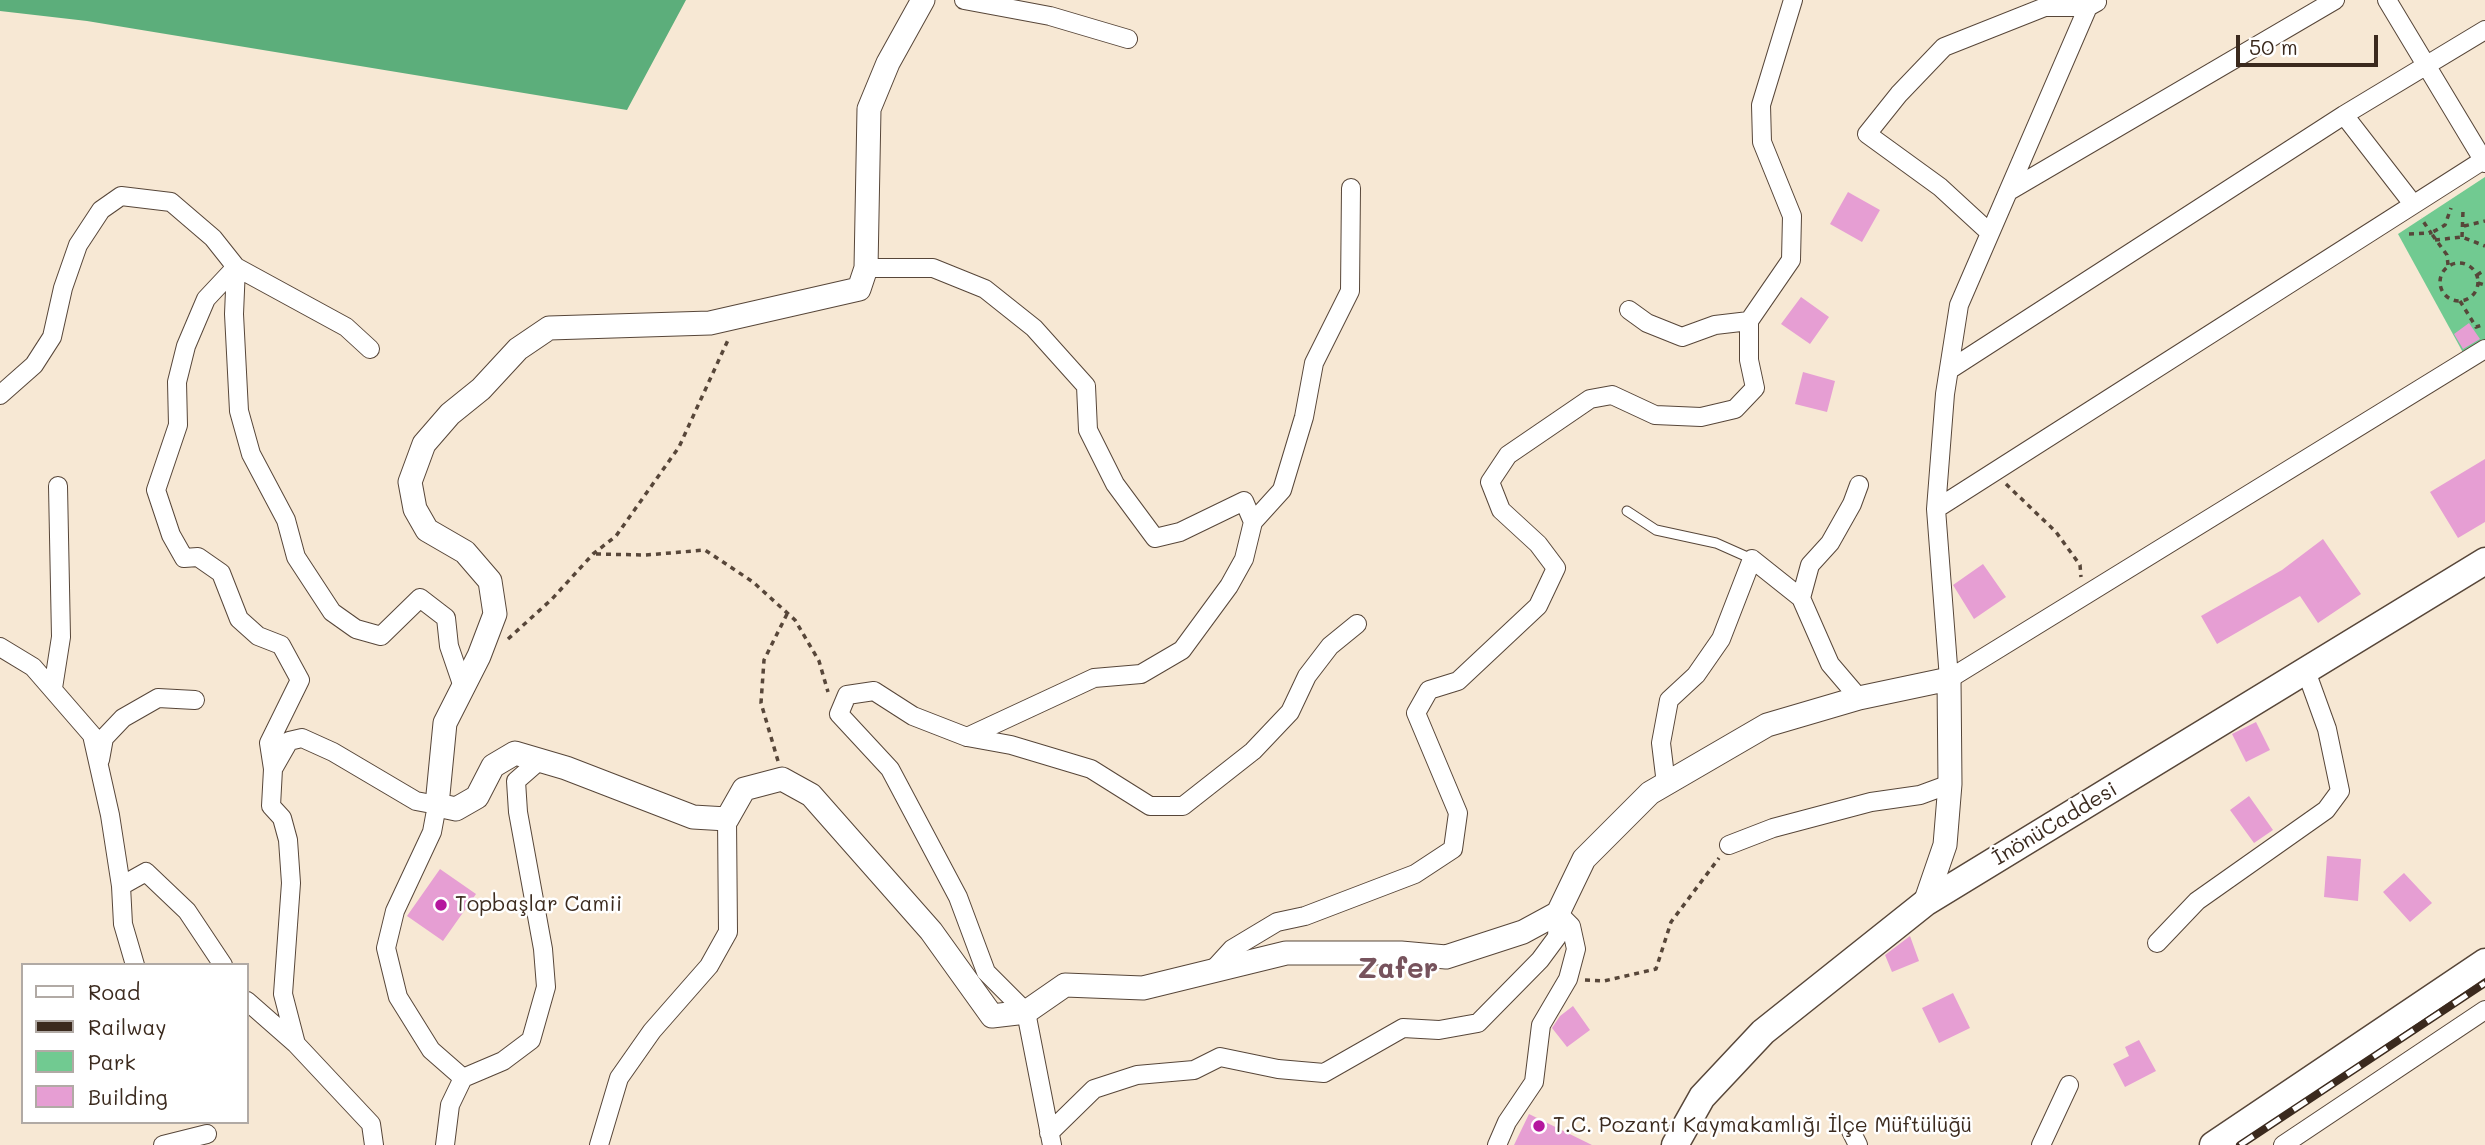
<!DOCTYPE html>
<meta charset="utf-8">
<style>
body{margin:0}
#map{position:relative;width:2485px;height:1145px;overflow:hidden;background:#f7e8d4;font-family:Mali,sans-serif}
canvas{display:block}
.legend{position:absolute;left:21px;top:963px;width:228px;height:161px;box-sizing:border-box;background:#fff;border:2px solid #b1aaa5;margin:0;padding:9px 12px;list-style:none;font-size:21px;color:#3b2a1e}
.legend li{display:flex;align-items:center;gap:14px;height:35px}
.legend b{width:35px;border:2px solid #b1aaa5}
.scale{position:absolute;left:2236px;top:35px;width:142px;height:32px;box-sizing:border-box;border:4px solid #3b2a1e;border-top:0;padding-left:9px;font-size:21px;line-height:24px;white-space:nowrap;color:#3b2a1e;-webkit-text-stroke:5px #fff;paint-order:stroke}
</style>
<div id="map">
<canvas width="2485" height="1145"></canvas>
<ul class="legend">
<li><b style="height:9px;background:#fff"></b>Road</li>
<li><b style="height:9px;background:#3b2a1e"></b>Railway</li>
<li><b style="height:19px;background:#71ca91"></b>Park</li>
<li><b style="height:19px;background:#e69ed3"></b>Building</li>
</ul>
<div class="scale">50 m</div>
</div>
<script>
const g = document.querySelector('canvas').getContext('2d');
g.lineJoin = 'round';
function fill(path, color) {
  g.fillStyle = color;
  g.fill(path, 'evenodd');
}
function poly(rows) {
  const path = new Path2D();
  for (const r of rows) {
    if (r.length === 3) {
      path.moveTo(r[0] + r[2], r[1]);
      path.arc(r[0], r[1], r[2], 0, 2 * Math.PI);
      continue;
    }
    path.moveTo(r[0], r[1]);
    for (let i = 2; i < r.length; i += 2) path.lineTo(r[i], r[i + 1]);
  }
  return path;
}
function strokePath(path, color, width, dash) {
  g.strokeStyle = color;
  g.lineWidth = width;
  g.lineCap = dash ? 'butt' : 'round';
  g.setLineDash(dash || []);
  g.stroke(path);
}
function label(font, color, halo, rows, align = 'center') {
  g.font = font + ' Mali,sans-serif';
  g.lineWidth = 5;
  g.setLineDash([]);
  g.textBaseline = 'middle';
  g.strokeStyle = halo;
  g.fillStyle = color;
  for (const [text, x, y, turn = 0] of rows) {
    g.save();
    g.translate(x, y);
    g.rotate((+turn || 0) * Math.PI / 180);
    g.textAlign = isNaN(turn) ? turn : align;
    if (halo) g.strokeText(text, 0, 0);
    g.fillText(text, 0, 0);
    g.restore();
  }
}
const green = poly([
 [2485,177,2485,346,2466,358,2398,234]
]);
const forest = poly([
 [0,0,686,0,627,110,87,21,0,11]
]);
const building = poly([
 [1848,192,1880,210,1862,242,1830,224],
 [1801,297,1829,317,1810,344,1781,324],
 [2469,323,2480,339,2463,349,2454,334],
 [1803,372,1835,381,1827,412,1795,404],
 [2485,459,2485,522,2458,538,2430,492],
 [2323,539,2361,594,2318,623,2300,596,2217,644,2201,616,2282,570],
 [1983,564,2006,597,1974,619,1953,585],
 [2256,722,2270,750,2246,762,2232,734],
 [2249,796,2273,830,2254,843,2230,810],
 [2327,856,2361,859,2358,901,2324,897],
 [440,869,476,894,443,941,407,916],
 [2404,873,2432,903,2410,922,2383,892],
 [1910,936,1919,961,1892,972,1885,955],
 [1953,993,1970,1028,1939,1043,1922,1008],
 [1573,1006,1590,1030,1567,1047,1552,1028,1560,1016],
 [2139,1040,2156,1071,2125,1087,2113,1064,2129,1056,2125,1047],
 [1529,1114,1592,1145,1514,1145]
]);
const path = poly([
 [2464,226,2485,221],
 [2409,234,2431,233,2421,218],
 [2462,237,2463,211],
 [2435,240,2462,237,2485,246],
 [2459,282,19],
 [2448,265,2447,255,2431,233,2445,225,2451,208],
 [2477,275,2485,270],
 [2478,283,2485,285],
 [2460,301,2476,327,2485,324],
 [2006,484,2056,532,2080,565,2081,577],
 [596,554,646,555,705,550,753,582,795,620,819,661,828,692],
 [508,639,552,599,593,554,616,536,679,447,728,340],
 [778,761,761,703,764,660,787,614],
 [1585,980,1604,981,1656,969,1671,922,1719,858]
]);
const service = poly([
 [1627,511,1656,530,1716,543,1752,559]
]);
const minor = poly([
 [964,0,1050,16,1128,39],
 [2091,0,1959,305,1945,394,1936,509,1949,679,2485,349],
 [2387,0,2485,163],
 [2344,115,2413,204],
 [2009,191,2335,0],
 [1990,233,1940,187,1867,134,1899,94,1944,47,2045,7,2088,7,2097,2],
 [866,268,933,268,985,289,1034,328,1086,386,1088,430,1115,484,1155,538,1180,532,1244,501,1253,522,1244,559,1229,586,1182,650,1141,674,1094,678,967,737],
 [1629,310,1647,323,1682,337,1715,325,1749,321],
 [1949,370,2344,115,2485,30],
 [0,395,34,365,52,337,63,288,78,245,101,210,121,196,171,202,213,238,236,267,234,314,239,411,251,454,286,520,296,557,332,612,356,629,381,636,420,598,446,618,449,646,463,687],
 [1936,509,2485,159],
 [1253,522,1282,490,1304,417,1314,363,1350,291,1351,188],
 [1801,598,1810,565,1830,543,1852,504,1859,485],
 [0,647,33,667,92,735,110,815,121,886,123,924,135,965],
 [53,688,61,637,58,486],
 [100,760,104,738,123,718,158,698,195,700],
 [273,769,269,743,300,680,281,645,258,636,239,619,221,573,198,557,184,558,171,535,156,490,178,425,177,382,186,346,206,299,236,267,346,327,370,349],
 [1666,784,1661,743,1669,700,1696,675,1721,639,1752,559,1801,598,1830,664,1859,698],
 [1729,845,1773,828,1871,802,1920,795,1950,784],
 [121,886,146,872,187,911,223,965],
 [2157,943,2197,901,2326,810,2340,791,2327,729,2306,671],
 [1211,972,1232,949,1277,922,1305,916,1415,874,1453,849,1458,813,1416,713,1429,690,1458,681,1538,606,1556,568,1538,544,1501,510,1490,482,1508,455,1590,399,1612,395,1655,415,1701,417,1735,409,1755,388,1749,360,1749,321,1791,260,1792,216,1762,142,1761,105,1793,0],
 [247,1001,296,1044,371,1124,374,1145],
 [296,1044,283,994,291,883,288,840,282,818,271,806,273,769,289,741,302,738,333,752,416,801,437,805,432,832,395,911,386,948,398,997,431,1050,463,1078],
 [1851,1131,1858,1145],
 [1049,1133,1094,1089,1137,1075,1194,1070,1220,1057,1278,1069,1324,1073,1403,1028,1439,1030,1478,1023,1540,960,1557,937,1558,913,1571,926,1576,949,1568,979,1541,1025,1534,1082,1507,1122,1497,1145],
 [163,1145,207,1134],
 [445,1145,450,1105,463,1078,503,1061,531,1040,546,987,543,949,518,812,516,781,540,760],
 [599,1145,619,1078,652,1031,709,966,728,932,727,819],
 [1052,1145,1026,1012,986,972,958,897,890,769,839,714,847,695,874,691,913,716,967,737,1011,745,1091,769,1150,806,1183,806,1253,751,1290,712,1307,676,1330,646,1357,624],
 [2041,1145,2069,1085],
 [2283,1145,2485,1010]
]);
const tertiary = poly([
 [923,0,888,63,869,109,866,268,859,289,710,323,549,328,518,349,481,389,450,414,424,444,410,482,415,509,427,530,465,552,490,581,495,614,479,656,445,723,437,805,456,809,477,797,493,766,515,753,566,768,693,817,727,819,744,789,782,779,811,795,931,931,992,1016,1026,1012,1065,985,1143,988,1286,953,1401,953,1446,957,1523,932,1558,913,1584,859,1650,793,1767,725,1859,698,1949,679,1950,784,1945,845,1925,903]
]);
const secondary = poly([
 [1675,1145,1702,1097,1763,1032,1925,903,2485,561],
 [2213,1145,2485,962]
]);
const rail = poly([
 [2240,1145,2485,983]
]);
const markers = [
 [441,905,7,"#b5179e"],
 [1539,1126,7,"#b5179e"]
];
const streetNames = [
 ["İnönüCaddesi",2055,824,-31]
];
const poiNames = [
 ["Topbaşlar Camii",455,905],
 ["T.C. Pozantı Kaymakamlığı İlçe Müftülüğü",1553,1126]
];
const districtNames = [
 ["Zafer",1398,969]
];
fill(green, '#71ca91');
fill(forest, '#5cae7b');
fill(building, '#e69ed3');
strokePath(service, '#574639', 11);
strokePath(minor, '#574639', 20);
strokePath(tertiary, '#574639', 25);
strokePath(secondary, '#574639', 29);
strokePath(path, '#574639', 3.5, [5, 5]);
strokePath(service, '#fff', 9);
strokePath(minor, '#fff', 18);
strokePath(tertiary, '#fff', 23);
strokePath(secondary, '#fff', 26);
strokePath(rail, '#3b2a1e', 8);
strokePath(rail, '#fff', 5, [16]);
for (const [x, y, r, color] of markers) {
  const dot = new Path2D();
  dot.arc(x, y, r, 0, 2 * Math.PI);
  g.fillStyle = color;
  g.fill(dot);
  strokePath(dot, '#fff', 2.5);
}
label('21px', '#3b2a1e', '#fff', streetNames);
label('21px', '#3b2a1e', '#fff', poiNames, 'left');
label('bold 28px', '#77535d', '#fff', districtNames);
</script>
